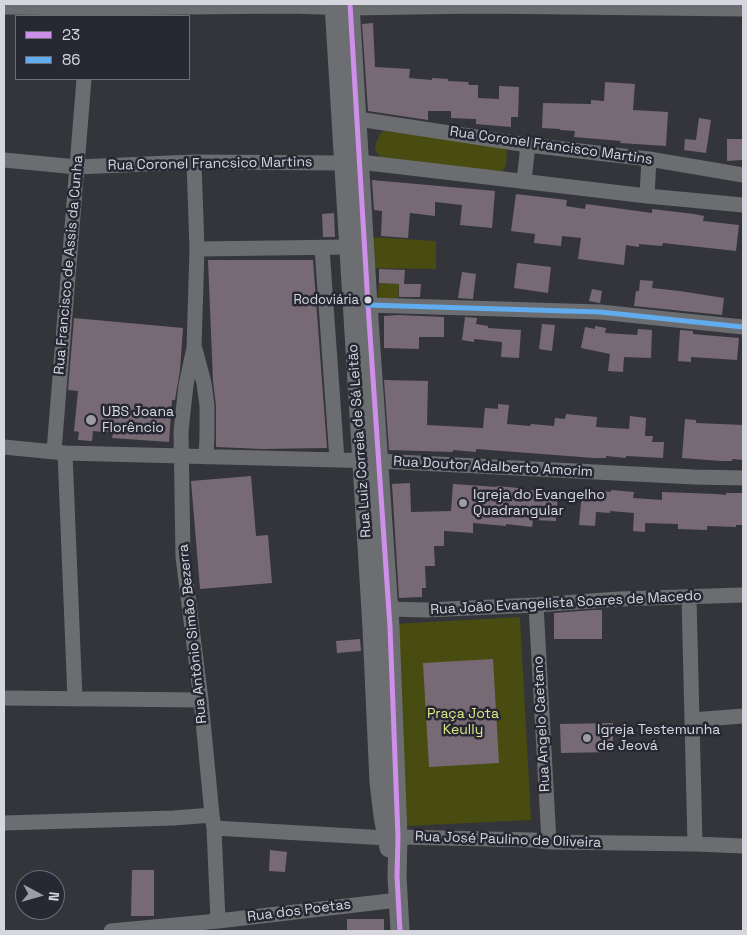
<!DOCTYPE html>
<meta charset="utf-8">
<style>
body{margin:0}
#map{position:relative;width:747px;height:935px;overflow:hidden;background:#34353b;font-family:"Space Grotesk",sans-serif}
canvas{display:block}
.frame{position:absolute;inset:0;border:5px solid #d6d7de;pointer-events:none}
.legend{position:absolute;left:15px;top:15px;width:175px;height:65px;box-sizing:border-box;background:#272833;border:1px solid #6d6e77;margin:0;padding:6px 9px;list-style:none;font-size:15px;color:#d6d7de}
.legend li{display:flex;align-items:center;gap:10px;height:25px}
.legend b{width:25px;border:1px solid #6d6e77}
.north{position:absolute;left:15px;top:870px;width:50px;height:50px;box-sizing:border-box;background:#272833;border:1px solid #6d6e77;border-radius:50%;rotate:96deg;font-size:14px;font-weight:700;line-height:20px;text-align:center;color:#d6d7de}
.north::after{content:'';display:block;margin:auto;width:18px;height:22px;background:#9d9ea5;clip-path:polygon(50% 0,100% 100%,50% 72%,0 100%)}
</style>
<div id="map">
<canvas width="747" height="935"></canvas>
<div class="frame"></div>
<ul class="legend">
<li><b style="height:6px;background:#ce8fe9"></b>23</li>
<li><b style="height:6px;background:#60acee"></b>86</li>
</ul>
<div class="north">N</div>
</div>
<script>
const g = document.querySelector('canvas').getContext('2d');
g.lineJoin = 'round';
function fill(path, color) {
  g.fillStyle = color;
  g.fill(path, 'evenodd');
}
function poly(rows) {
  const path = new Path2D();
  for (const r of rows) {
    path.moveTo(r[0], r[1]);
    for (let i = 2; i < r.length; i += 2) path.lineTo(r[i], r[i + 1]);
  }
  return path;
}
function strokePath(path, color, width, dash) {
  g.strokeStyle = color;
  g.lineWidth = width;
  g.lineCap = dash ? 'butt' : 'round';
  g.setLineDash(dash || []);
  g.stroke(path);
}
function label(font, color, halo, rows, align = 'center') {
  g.font = font + ' "Space Grotesk",sans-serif';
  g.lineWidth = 5;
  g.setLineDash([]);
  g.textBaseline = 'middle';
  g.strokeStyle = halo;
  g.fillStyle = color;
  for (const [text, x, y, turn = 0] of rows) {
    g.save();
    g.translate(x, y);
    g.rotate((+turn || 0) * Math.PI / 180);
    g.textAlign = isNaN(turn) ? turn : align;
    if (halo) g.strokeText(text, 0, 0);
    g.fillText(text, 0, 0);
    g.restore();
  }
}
const green = poly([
 [384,131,503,146,507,152,506,165,503,170,499,172,382,158,377,153,375,149,376,143,380,134],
 [370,237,436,241,436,269,371,268],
 [379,283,399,284,398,299,378,298],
 [520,617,531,820,405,826,395,624]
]);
const building = poly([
 [373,23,375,67,410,69,409,78,432,80,432,78,448,79,448,81,468,82,469,85,478,85,478,98,499,99,499,86,519,87,518,117,511,117,511,127,476,124,476,119,451,118,451,111,428,111,428,120,368,111,362,24],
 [605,82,635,84,633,110,668,112,666,146,620,143,621,141,574,137,575,131,560,130,560,129,542,128,543,103,591,104,591,100,604,101],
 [699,118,711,120,706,153,684,150,685,139,696,140],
 [727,139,743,139,743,160,727,161],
 [372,180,495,191,492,228,460,225,462,205,435,202,435,216,410,213,408,238,381,236,382,211,374,210],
 [516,194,567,200,566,206,585,209,586,204,652,213,652,209,694,214,704,216,703,221,739,225,736,251,663,243,662,246,639,244,639,247,626,245,624,265,578,259,581,238,562,236,561,246,534,243,535,234,511,231],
 [334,213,335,237,323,237,322,214],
 [208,260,313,260,327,448,262,449,216,447,216,406,213,381],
 [517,263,551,267,548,293,514,288],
 [379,269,405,270,404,284,421,284,420,297,399,297,399,284,379,283],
 [462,272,476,274,473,299,458,298],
 [640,280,653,281,652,288,680,291,724,298,722,315,634,306,636,291,639,291],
 [592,289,602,291,600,303,589,301],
 [398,315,444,317,444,337,419,337,419,349,384,348,384,316],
 [465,317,477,318,476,324,488,326,488,328,521,330,519,358,501,357,502,342,474,339,474,342,462,340],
 [74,318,183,328,180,370,175,400,172,400,169,442,112,438,113,433,93,431,92,441,78,440,79,432,74,431,78,391,68,390],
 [542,324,555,325,552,351,539,349],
 [595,326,606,328,605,333,637,335,638,329,652,330,651,358,624,357,623,372,608,371,610,354,581,348,585,327,595,329],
 [680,330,693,331,693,334,739,338,737,360,691,357,691,362,678,361],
 [384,380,428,381,427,425,483,428,485,408,498,409,498,404,509,405,507,424,530,426,531,424,554,426,555,418,565,419,566,414,597,417,596,427,629,429,630,416,646,418,645,436,653,436,652,442,664,442,663,458,626,456,626,458,606,456,606,458,594,458,476,449,476,452,453,450,453,452,389,450],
 [685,419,696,420,696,423,743,425,743,460,732,459,732,461,721,461,682,458],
 [251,476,256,536,268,535,272,583,200,589,191,481],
 [410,483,411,512,451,511,453,484,497,487,497,486,518,488,518,489,558,493,556,521,533,520,532,527,506,524,506,526,473,523,473,533,444,531,444,546,434,546,435,566,425,566,426,588,422,588,422,597,399,598,392,484],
 [611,490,634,492,633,498,662,500,662,492,716,494,726,495,726,493,743,493,743,525,736,525,736,527,707,526,707,530,678,529,678,524,645,523,645,532,633,531,634,513,610,511,610,513,596,512,595,526,579,525,582,491,600,492,600,491,611,492],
 [594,610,602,610,602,639,554,639,554,613],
 [360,639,361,651,337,653,336,641],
 [493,659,499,763,429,767,423,663],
 [613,723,613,752,561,753,560,724],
 [270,850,287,852,285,872,269,871],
 [132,870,154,870,154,916,131,916],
 [347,919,384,919,384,931,347,931]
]);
const minor = poly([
 [4,7,89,8,289,6,350,8,480,6,743,9],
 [358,119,528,145,649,159,743,175],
 [4,160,77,167,194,162,343,163],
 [194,162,197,249,194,348,186,385,181,431,183,557,201,700,212,815,214,828,218,921],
 [360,162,647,196,743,205],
 [524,181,528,145],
 [647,196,649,159],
 [322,248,337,460],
 [197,249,348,247],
 [368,305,600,312,743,327],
 [195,349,204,383,207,406,207,436,206,457],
 [4,447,65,453,378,461,694,477,743,478],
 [54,451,84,79],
 [65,453,75,699],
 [689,597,695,844],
 [536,605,549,842],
 [388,609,426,610,536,605,619,599,743,595],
 [4,698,201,700],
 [692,720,743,716],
 [4,823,174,818,212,815],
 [214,828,387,838,398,837,533,840,549,842,695,844,743,846],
 [111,931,218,921,398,900]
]);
const major = poly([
 [334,4,372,628,379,782,383,816,389,848],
 [350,4,368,305,390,627,398,837,397,876,400,931]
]);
const bus1 = poly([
 [350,4,368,305,390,627,398,837,397,876,400,931]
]);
const bus2 = poly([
 [368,305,600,312,743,327]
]);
const markers = [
 [368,300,4.5,"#d6d7de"],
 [91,420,6,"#9d9ea5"],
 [463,503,5,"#9d9ea5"],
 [587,738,5,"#9d9ea5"]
];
const busNames = [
 ["Rodoviária",359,300]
];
const streetNames = [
 ["Rua Coronel Francisco Martins",551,146,8],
 ["Rua Coronel Francsico Martins",210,164,-1],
 ["Rua Francisco de Assis da Cunha",69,265,-85],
 ["Rua Luiz Correia de Sá Leitão",360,441,-94],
 ["Rua Doutor Adalberto Amorim",493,467,3],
 ["Rua João Evangelista Soares de Macedo",566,603,-3],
 ["Rua Antônio Simão Bezerra",193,634,-96],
 ["Rua Angelo Caetano",542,724,-93],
 ["Rua José Paulino de Oliveira",508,840,2],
 ["Rua dos Poetas",299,911,-7]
];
const poiNames = [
 ["UBS Joana",102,412],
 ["Florêncio",102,428],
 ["Igreja do Evangelho",473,495],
 ["Quadrangular",473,511],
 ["Igreja Testemunha",597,730],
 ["de Jeová",597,746]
];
const parkNames = [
 ["Praça Jota",463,714],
 ["Keully",463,730]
];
fill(green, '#484c10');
fill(building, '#776a74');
strokePath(minor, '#6b6d70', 15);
strokePath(major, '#6c6e72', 19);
strokePath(bus1, '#ce8fe9', 5);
strokePath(bus2, '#60acee', 5);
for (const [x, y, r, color] of markers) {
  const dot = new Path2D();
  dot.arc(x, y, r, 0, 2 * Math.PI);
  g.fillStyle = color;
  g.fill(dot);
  strokePath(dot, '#272833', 2);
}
label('13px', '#d6d7de', '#272833', busNames, 'right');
label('14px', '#d6d7de', '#272833', streetNames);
label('14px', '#d6d7de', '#272833', poiNames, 'left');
label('14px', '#dbe681', '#272833', parkNames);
</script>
